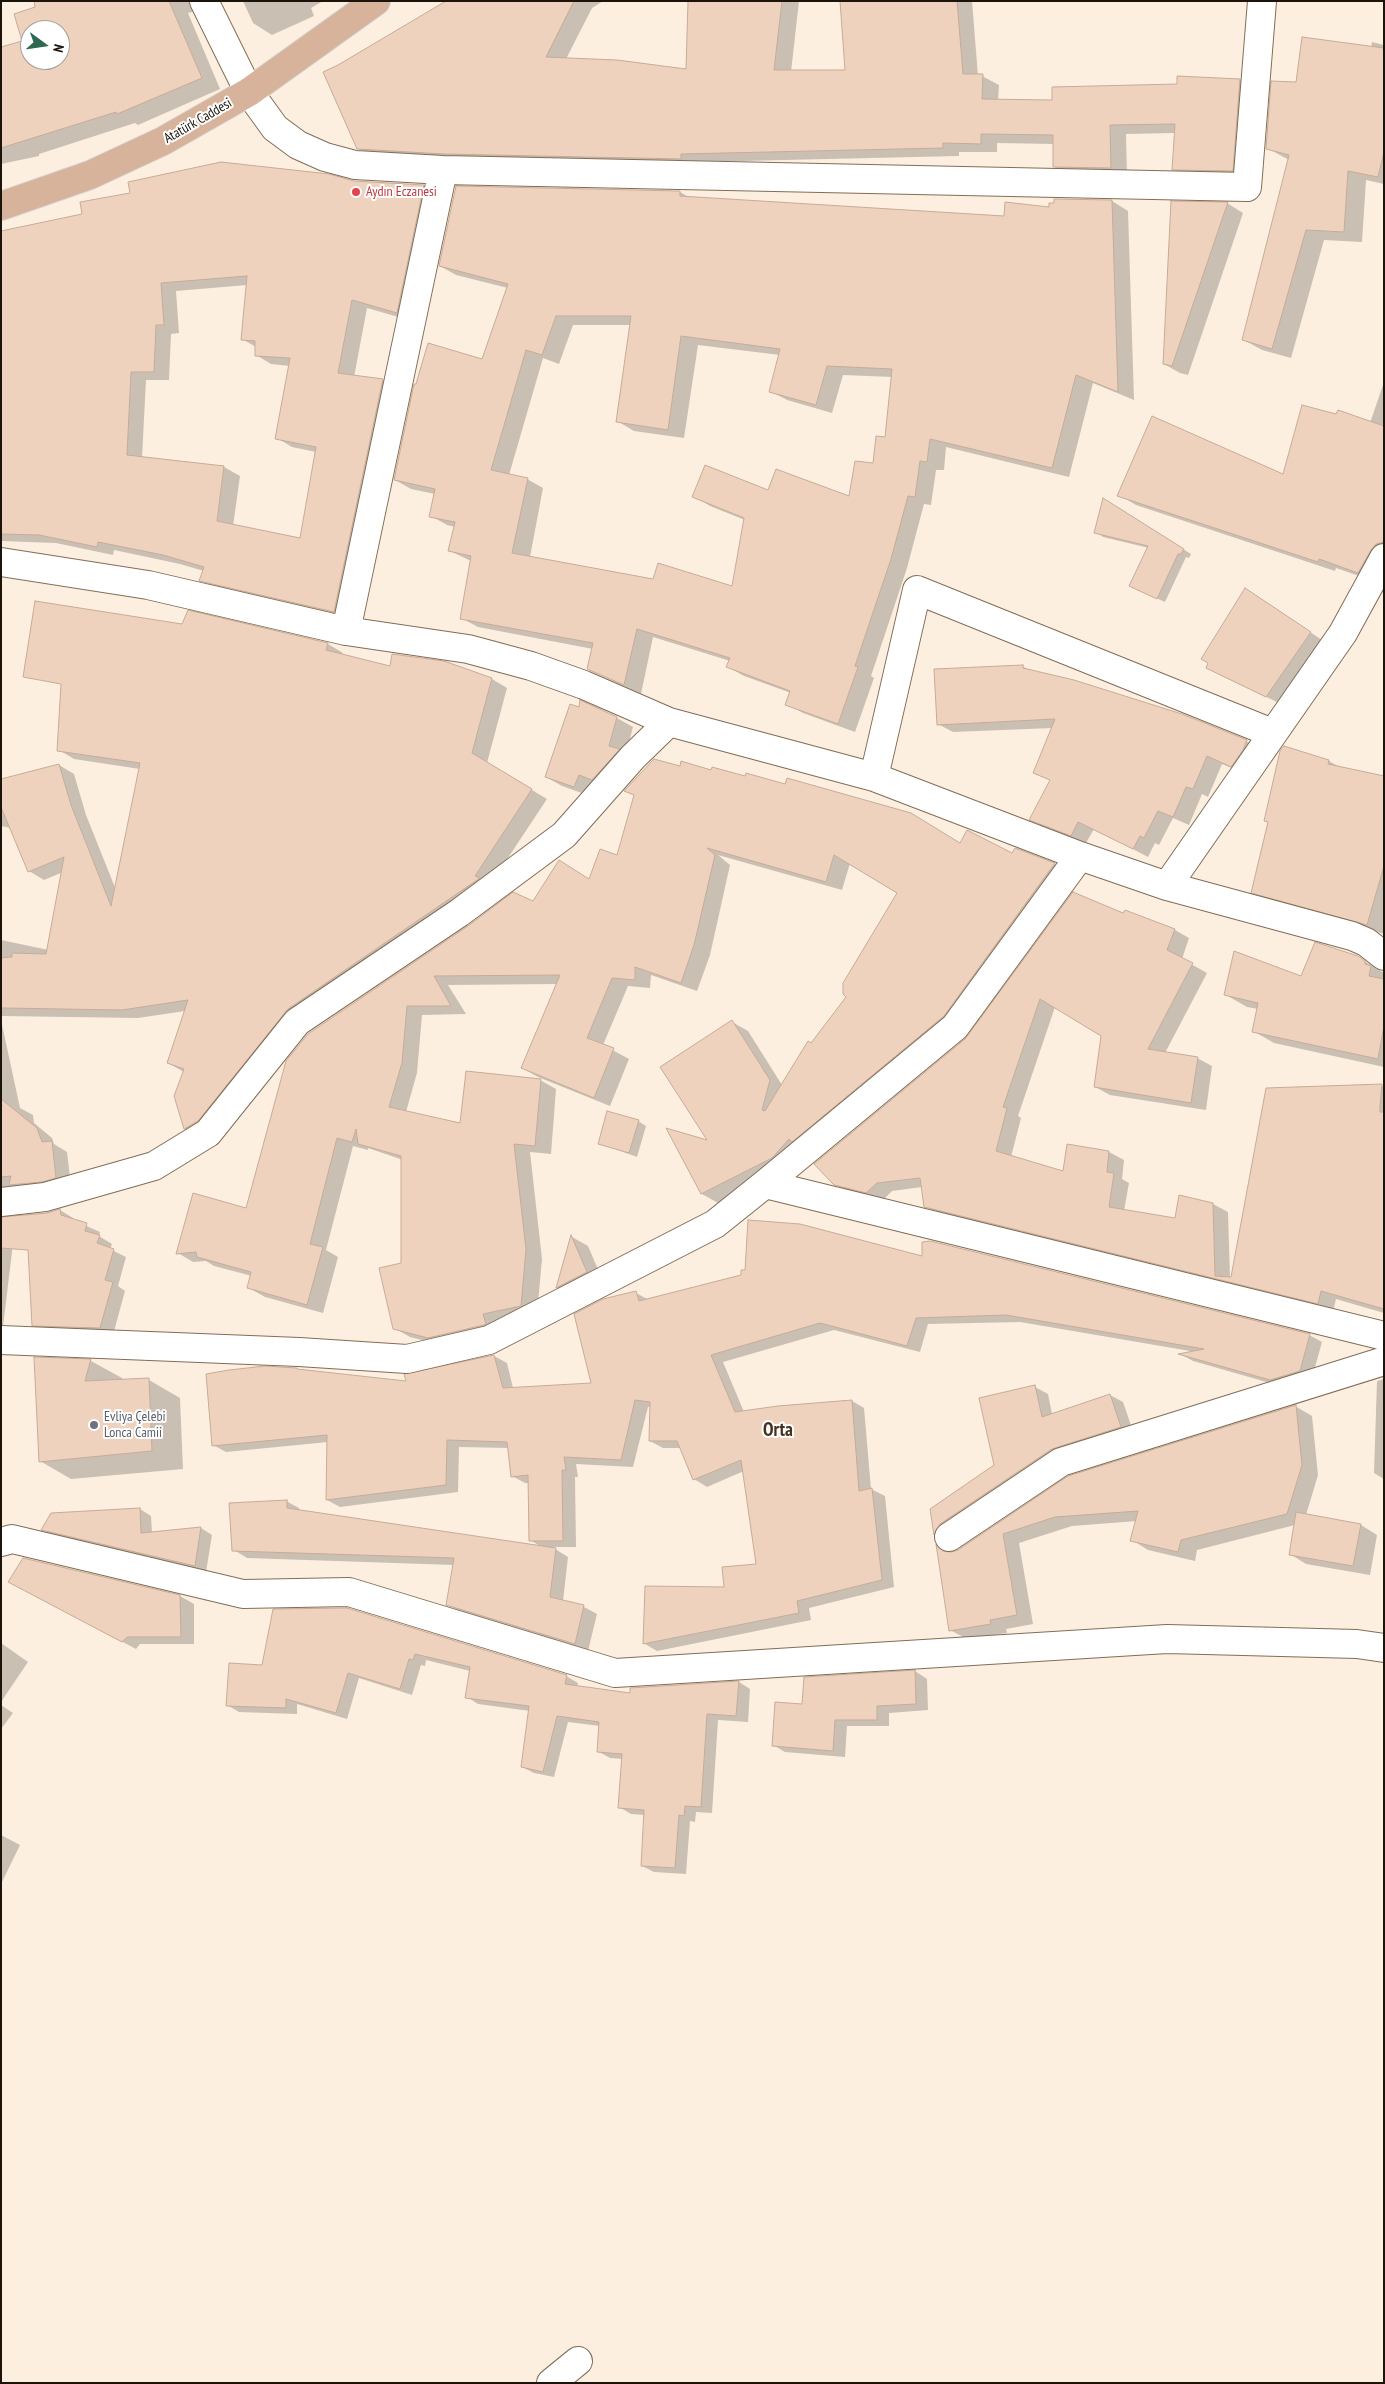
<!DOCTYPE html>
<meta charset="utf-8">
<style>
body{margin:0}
#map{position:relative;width:1385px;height:2384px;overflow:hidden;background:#fdefe0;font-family:"PT Sans Narrow",sans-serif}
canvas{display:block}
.frame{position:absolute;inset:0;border:2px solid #1c140b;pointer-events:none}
.north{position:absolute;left:20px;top:20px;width:50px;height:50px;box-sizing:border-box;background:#fff;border:1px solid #a4a19d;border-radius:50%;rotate:104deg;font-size:14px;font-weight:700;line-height:20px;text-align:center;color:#1c140b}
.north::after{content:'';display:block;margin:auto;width:18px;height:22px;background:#2f6850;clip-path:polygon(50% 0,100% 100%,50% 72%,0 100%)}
</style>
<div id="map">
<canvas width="1385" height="2384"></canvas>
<div class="frame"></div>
<div class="north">N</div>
</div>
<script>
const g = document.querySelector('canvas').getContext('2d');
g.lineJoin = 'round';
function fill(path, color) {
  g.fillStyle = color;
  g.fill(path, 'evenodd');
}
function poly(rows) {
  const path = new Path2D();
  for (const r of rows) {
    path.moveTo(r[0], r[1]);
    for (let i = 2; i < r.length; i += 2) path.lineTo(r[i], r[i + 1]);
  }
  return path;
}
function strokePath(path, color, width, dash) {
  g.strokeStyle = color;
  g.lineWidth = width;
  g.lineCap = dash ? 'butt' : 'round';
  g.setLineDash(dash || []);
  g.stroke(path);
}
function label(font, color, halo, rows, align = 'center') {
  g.font = font + ' "PT Sans Narrow",sans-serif';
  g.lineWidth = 4;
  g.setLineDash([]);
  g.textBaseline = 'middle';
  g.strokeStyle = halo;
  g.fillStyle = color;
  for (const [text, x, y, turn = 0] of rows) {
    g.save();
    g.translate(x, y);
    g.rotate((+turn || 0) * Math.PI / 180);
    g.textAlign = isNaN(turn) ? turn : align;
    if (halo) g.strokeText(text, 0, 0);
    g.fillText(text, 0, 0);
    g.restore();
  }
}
const shadow = poly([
 [35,1,198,1,200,10,188,13,220,89,138,125,135,123,39,154,39,156,1,164,1,54,26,49,15,15,36,8],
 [30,30,60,30,60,60,30,60],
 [243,1,323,1,311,8,314,16,272,35,253,23],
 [448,1,603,1,592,8,566,59,687,70,689,1,799,1,791,72,846,71,842,1,972,1,978,76,982,76,999,85,998,101,1054,102,1178,85,1240,80,1256,90,1249,180,1190,178,1174,169,1175,133,1126,134,1127,177,1071,176,1055,167,1054,144,997,143,997,152,959,152,959,156,697,162,375,158,358,149,404,29],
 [1372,42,1384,45,1384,184,1366,180,1362,242,1324,240,1291,358,1262,350,1244,340,1289,160,1267,148,1297,83,1371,48],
 [354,182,424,186,439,195,412,321,367,308,354,377,383,381,398,390,349,620,216,589,201,580,204,571,180,564,114,550,113,555,56,543,1,541,1,235],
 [247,285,242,339,256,347,256,355,271,364,290,366,277,438,292,447,316,452,301,540,233,526,240,476,224,467,142,458,146,380,169,380,171,334,179,333,176,291],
 [457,187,680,192,694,200,1005,217,1050,208,1112,201,1128,211,1134,400,1093,383,1069,477,946,447,944,470,936,470,931,505,924,504,907,568,871,676,874,678,855,732,803,713,787,704,791,693,744,676,728,667,730,661,653,637,641,694,588,669,593,649,478,627,461,618,471,561,450,551,455,527,447,525,431,516,435,494,411,489,395,480,482,360,508,288,456,275,440,266],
 [573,325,631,325,617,421,634,431,684,438,698,345,780,355,770,391,787,400,832,413,843,375,892,377,886,439,874,465,850,497,769,492,694,496,710,506,745,520,733,587,654,580,530,557,543,488,527,479,509,475,543,358,559,364],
 [1227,203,1243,213,1188,375,1180,373,1164,364],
 [1384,382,1384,569,1376,582,1336,568,1335,571,1136,505,1119,495,1284,476,1370,423],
 [1111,504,1191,554,1189,558,1186,557,1165,602,1138,590,1149,548,1103,537,1096,532],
 [1246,589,1322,640,1279,703,1220,675],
 [189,612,328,644,343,653,342,655,391,667,492,679,507,688,487,763,547,799,490,885,304,1018,200,1137,185,1129,176,1096,184,1072,168,1063,185,1011,138,1018,1,1016,1,940,63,953,63,872,44,880,29,871,11,828,1,826,1,780,59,765,74,774,86,815,116,890,140,769,74,759,59,750,183,626],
 [1022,666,1033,672,1246,741,1261,749,1247,774,1222,764,1208,797,1202,794,1189,825,1173,818,1159,845,1155,843,1148,857,1094,829,1086,843,1046,828,1031,819,1051,781,1035,772,1053,728,953,732,938,724],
 [617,718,633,727,626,754,590,796,562,786,546,777],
 [1284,747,1329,761,1341,768,1384,778,1384,934,1270,902,1253,892],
 [626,791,961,844,1012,855,1015,849,1055,864,1070,873,959,1025,788,1166,718,1203,702,1194,668,1130,710,1143,732,1022,748,1031,782,1085,848,996,899,893,850,863,842,890,718,855,730,865,710,955,697,991,651,975,650,988,628,986,603,1045,629,1059,610,1106,538,1077,522,1068,557,984,448,985,466,1014,422,1015,417,1073,406,1112,461,1124,540,1080,556,1089,551,1154,530,1152,542,1259,537,1314,445,1346,410,1337,394,1328,402,1264,403,1160,368,1148,368,1150,353,1146,326,1250,338,1257,323,1313,265,1297,249,1288,252,1276,214,1266,206,1261,193,1262,178,1253,247,1209,287,1061,534,902,590,881,618,857,635,796],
 [1124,915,1175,930,1189,938,1182,959,1207,973,1165,1053,1197,1058,1212,1066,1206,1110,1110,1095,1095,1087,1102,1036,1055,1007,1018,1116,1021,1118,1011,1157,1064,1173,1109,1152,1124,1160,1122,1179,1129,1183,1124,1211,1176,1219,1213,1204,1228,1212,1230,1278,1232,1278,1267,1090,1382,1086,1384,1087,1384,1313,1336,1299,1333,1311,941,1215,926,1206,922,1187,892,1191,882,1201,851,1193,835,1184],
 [1358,957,1384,973,1384,1067,1274,1043,1253,1031,1258,1009,1247,1007,1226,995,1301,978],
 [1,1020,20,1108,33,1115,34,1123,52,1138,54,1144,67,1152,71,1186,1,1209],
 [638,1121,646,1126,637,1157,599,1143],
 [60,1210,73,1218,73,1220,100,1232,99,1236,112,1244,110,1249,126,1257,118,1286,125,1291,113,1335,46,1332,33,1325,28,1216],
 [1,1215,3,1220,15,1227,2,1335],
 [572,1237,588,1246,603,1281,573,1297,557,1288],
 [923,1257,1309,1335,1322,1342,1312,1378,1284,1387,1193,1361,1182,1355,1196,1352,1020,1322,928,1324,920,1352,834,1330,723,1362,744,1412,852,1401,864,1408,871,1489,885,1496,894,1587,809,1608,811,1620,657,1651,645,1644,646,1588,725,1588,758,1565,744,1471,707,1487,694,1479,681,1448,663,1448,650,1441,651,1407,648,1407,633,1467,576,1464,578,1477,575,1477,576,1547,552,1547,568,1557,563,1601,584,1607,597,1614,588,1651,461,1612,448,1605,454,1565,247,1558,234,1550,286,1501,299,1508,299,1511,542,1547,530,1540,529,1483,525,1483,512,1476,509,1448,459,1447,458,1492,340,1507,327,1500,328,1442,226,1452,213,1445,300,1371,407,1383,494,1356,507,1363,513,1388,593,1384,636,1293,649,1300],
 [38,1358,91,1361,122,1378,121,1381,149,1380,180,1398,183,1469,71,1479,40,1461],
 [1384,1379,1384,1479,1374,1473,1377,1381],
 [1035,1387,1048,1394,1052,1414,1110,1395,1123,1402,1134,1434,948,1541,935,1534,931,1510,995,1465],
 [1295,1406,1312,1416,1318,1475,1306,1515,1361,1525,1377,1535,1370,1575,1306,1564,1290,1554,1295,1525,1197,1550,1195,1561,1148,1550,1132,1540,1137,1521,1072,1526,1019,1543,1033,1624,1006,1629,1007,1633,967,1639,950,1630,937,1547,951,1554],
 [140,1509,151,1516,152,1533,201,1528,212,1535,206,1572,53,1536,42,1529],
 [23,1559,180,1596,194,1604,194,1644,140,1644,136,1649,23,1589],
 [274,1610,566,1676,578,1683,577,1687,631,1694,739,1682,750,1689,748,1722,718,1720,712,1813,696,1812,695,1822,690,1821,686,1874,654,1872,642,1866,645,1815,631,1814,619,1807,623,1759,610,1758,599,1752,600,1726,568,1722,554,1777,534,1773,522,1767,530,1711,478,1704,467,1697,470,1671,426,1660,425,1666,421,1665,412,1695,359,1678,347,1719,297,1704,297,1714,239,1712,227,1705,263,1666],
 [1,1643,28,1662,1,1702],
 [915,1671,927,1679,928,1710,889,1713,889,1726,847,1726,845,1757,785,1752,773,1745,803,1705,805,1678],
 [1,1705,13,1713,1,1729],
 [1,1835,20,1845,1,1884]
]);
const building = poly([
 [34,1,169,1,202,78,117,114,116,112,1,148,1,47,22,41,14,14,35,7,34,1],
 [30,30,60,30,60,60,30,60,30,30],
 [446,1,574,1,546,57,617,60,686,69,688,1,782,1,774,70,845,70,840,1,957,1,963,74,983,74,982,99,1052,100,1052,87,1177,84,1177,76,1240,79,1233,171,1172,170,1175,124,1110,125,1111,168,1053,167,1053,135,981,134,981,144,943,143,943,148,681,154,681,159,444,154,357,149,323,72,338,65,446,1],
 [1302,37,1384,48,1384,152,1378,177,1348,171,1344,232,1306,230,1272,349,1242,340,1289,155,1266,149,1271,81,1296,82,1302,37],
 [221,162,329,174,354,181,424,185,397,313,352,300,338,373,383,379,334,612,199,581,204,567,163,555,98,542,97,547,39,535,1,534,1,231,82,214,80,202,130,193,128,182,221,162],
 [247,276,241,340,255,341,255,356,290,358,275,439,316,447,300,538,217,521,224,466,127,455,131,372,154,372,156,325,164,325,161,283,247,276],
 [456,186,680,191,680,196,1004,216,1005,202,1049,207,1049,203,1054,203,1054,199,1112,200,1118,392,1076,375,1052,468,930,439,927,462,920,461,915,497,908,496,891,559,855,666,858,667,838,724,785,705,790,691,726,667,730,658,637,629,624,685,587,669,593,643,460,619,471,556,448,551,455,522,429,517,435,489,394,480,414,384,416,384,428,343,482,359,508,284,439,266,456,186],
 [556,316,631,316,616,422,668,430,681,336,780,349,769,392,816,405,827,366,892,369,885,437,876,436,873,463,855,461,849,496,776,469,768,490,705,465,692,497,744,518,732,586,658,563,653,579,512,553,528,478,491,470,526,350,542,355,556,316],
 [1171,201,1228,202,1172,366,1163,364,1171,201],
 [1302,405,1336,414,1338,410,1384,426,1384,542,1376,544,1371,550,1358,573,1319,559,1318,562,1117,496,1152,416,1283,474,1302,405],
 [1103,498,1184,549,1181,554,1178,554,1157,599,1129,586,1148,546,1094,533,1103,498],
 [1245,588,1311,632,1266,697,1206,668,1208,663,1201,659,1245,588],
 [35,601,182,624,188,610,328,643,326,650,390,666,392,654,444,661,492,678,472,753,532,789,475,876,480,878,288,1009,198,1121,184,1129,174,1096,184,1069,167,1063,188,1000,122,1010,1,1008,1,958,12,957,12,953,46,954,64,857,28,872,1,807,1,779,59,764,71,805,111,906,140,763,57,751,61,684,23,677,35,601],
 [1023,665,1023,668,1074,680,1182,714,1247,740,1243,750,1231,767,1207,756,1193,789,1186,787,1173,817,1158,811,1144,838,1140,836,1133,849,1078,822,1071,836,1029,820,1050,780,1033,773,1055,719,937,725,934,669,1023,665],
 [580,700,617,717,609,746,620,749,592,780,579,775,574,787,545,777,570,704,579,707,580,700],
 [1284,746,1329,760,1328,764,1384,776,1384,866,1367,925,1251,893,1268,822,1264,821,1280,751,1284,746],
 [654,759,680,766,681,761,711,770,712,767,745,776,746,773,785,784,787,778,911,813,960,843,967,830,1012,853,1015,848,1055,863,944,1016,792,1142,789,1139,772,1158,701,1194,666,1128,707,1140,660,1067,732,1020,770,1080,762,1110,765,1111,808,1041,811,1043,846,997,843,994,843,983,897,893,834,855,826,882,707,848,715,855,694,945,681,983,635,967,635,980,612,978,587,1038,614,1048,594,1098,521,1068,560,975,434,976,451,1006,407,1006,402,1063,389,1107,460,1123,466,1071,541,1079,535,1146,514,1144,526,1249,521,1306,483,1314,486,1324,484,1325,428,1338,393,1329,379,1268,401,1263,401,1156,358,1144,356,1129,352,1142,337,1138,310,1244,323,1247,307,1305,247,1288,251,1272,197,1257,196,1252,176,1254,193,1193,246,1208,286,1061,308,1034,468,926,513,892,533,901,559,860,589,879,600,849,617,855,634,795,624,791,654,759],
 [1073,892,1123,913,1125,910,1175,929,1167,950,1193,963,1148,1049,1198,1057,1191,1103,1094,1087,1101,1036,1040,999,1003,1107,1007,1108,996,1151,1063,1171,1067,1144,1109,1151,1107,1172,1114,1173,1109,1207,1175,1218,1179,1195,1213,1203,1215,1276,1231,1277,1266,1088,1382,1084,1380,1106,1380,1112,1384,1112,1384,1309,1321,1291,1318,1304,924,1207,920,1178,877,1183,866,1193,834,1185,814,1164,965,1039,1073,892],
 [1315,942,1358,956,1365,961,1365,964,1371,966,1369,976,1384,979,1384,1026,1378,1059,1252,1032,1258,1003,1224,995,1234,951,1301,976,1315,942],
 [1,1099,37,1128,42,1142,52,1141,56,1178,42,1182,9,1185,11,1176,1,1177,1,1099],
 [607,1111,639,1120,629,1153,598,1144,607,1111],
 [60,1209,61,1215,87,1223,85,1231,100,1235,97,1243,114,1249,105,1280,113,1282,100,1328,32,1326,28,1250,1,1248,1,1217,47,1213,60,1209],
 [748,1220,800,1224,922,1256,922,1242,930,1241,1310,1334,1300,1371,1270,1380,1178,1354,1204,1349,1006,1315,916,1318,907,1346,820,1323,711,1355,735,1412,778,1406,852,1400,859,1491,872,1488,882,1580,797,1601,799,1613,643,1644,645,1586,724,1587,722,1567,756,1564,741,1460,693,1480,677,1441,649,1441,650,1402,635,1400,621,1460,564,1457,566,1470,562,1470,563,1541,529,1541,528,1475,511,1477,507,1442,447,1440,446,1485,326,1500,327,1435,212,1446,206,1374,229,1370,265,1366,297,1368,297,1369,406,1381,404,1374,494,1355,503,1388,591,1383,574,1314,603,1299,636,1291,639,1301,741,1275,741,1270,745,1270,748,1220],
 [571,1235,587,1272,556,1288,571,1235],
 [34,1357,91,1359,85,1381,149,1378,152,1451,39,1462,34,1357],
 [1035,1385,1042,1417,1110,1394,1121,1427,1052,1449,940,1524,934,1535,930,1509,994,1465,979,1398,1035,1385],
 [1296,1405,1302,1465,1287,1514,1181,1540,1178,1552,1130,1541,1138,1511,1055,1517,1003,1534,1017,1615,990,1620,991,1624,949,1631,936,1544,943,1551,951,1552,958,1550,1068,1476,1296,1405],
 [287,1500,287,1508,556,1548,550,1597,584,1605,575,1644,446,1605,454,1558,232,1551,229,1503,287,1500],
 [140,1508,141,1533,201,1527,195,1566,41,1530,51,1513,140,1508],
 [1296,1512,1361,1524,1353,1566,1289,1555,1296,1512],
 [23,1558,180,1595,181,1637,127,1637,122,1642,8,1582,23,1558],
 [347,1608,567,1675,565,1684,630,1693,630,1688,739,1681,736,1716,707,1714,701,1807,685,1806,684,1816,679,1815,675,1868,641,1866,644,1810,618,1808,622,1754,597,1752,599,1722,557,1716,543,1772,521,1767,529,1706,465,1698,470,1667,415,1654,413,1660,409,1659,400,1689,348,1673,336,1713,286,1699,286,1708,226,1706,229,1663,262,1665,273,1609,347,1608],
 [915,1670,916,1704,877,1706,877,1720,835,1720,833,1751,772,1746,775,1702,802,1704,804,1677,915,1670]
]);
const minor = poly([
 [204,1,249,92,275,128,298,145,325,157,355,165,443,170,1247,187,1262,1],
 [1,562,148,585,346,631,468,649,531,666,584,685,669,722],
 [346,631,443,170],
 [874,777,917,590,1272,733],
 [1167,886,1343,633,1384,558],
 [765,1184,1384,1336],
 [1,1202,45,1197,154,1166,208,1133,297,1022,459,913,564,835,633,757,669,722,874,777,1080,856,1167,886,1352,936,1366,942,1384,956],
 [1,1340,299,1352,407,1359,489,1340,715,1224,765,1184,955,1027,1080,856],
 [949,1537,1061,1462,1384,1361],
 [1,1542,12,1539,243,1594,349,1592,615,1673,1167,1639,1357,1644,1384,1648],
 [551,2383,578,2361]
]);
const major = poly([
 [1,206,90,175,163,141,249,92,376,1]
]);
const markers = [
 [356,192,5,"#e0444e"],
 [94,1425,5,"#6b7280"]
];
const streetNames = [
 ["Atatürk Caddesi",198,121,-30]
];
const healthNames = [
 ["Aydın Eczanesi",366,192]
];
const worshipNames = [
 ["Evliya Çelebi",104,1417],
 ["Lonca Camii",104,1433]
];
const districtNames = [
 ["Orta",778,1431]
];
fill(shadow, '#0003');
fill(building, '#eed2bd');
strokePath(building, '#c6ab97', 1);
strokePath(minor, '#826d57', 30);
strokePath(major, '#d6d5d3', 30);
strokePath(minor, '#fff', 28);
strokePath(major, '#d6b39a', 28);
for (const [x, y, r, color] of markers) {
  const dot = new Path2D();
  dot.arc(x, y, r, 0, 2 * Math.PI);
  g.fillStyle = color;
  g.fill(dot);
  strokePath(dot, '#fff', 2);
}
label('14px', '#1c140b', '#fff', streetNames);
label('14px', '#be3a42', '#fff', healthNames, 'left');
label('14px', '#5b616d', '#fff', worshipNames, 'left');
label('bold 19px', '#44321d', '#fff', districtNames);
</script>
